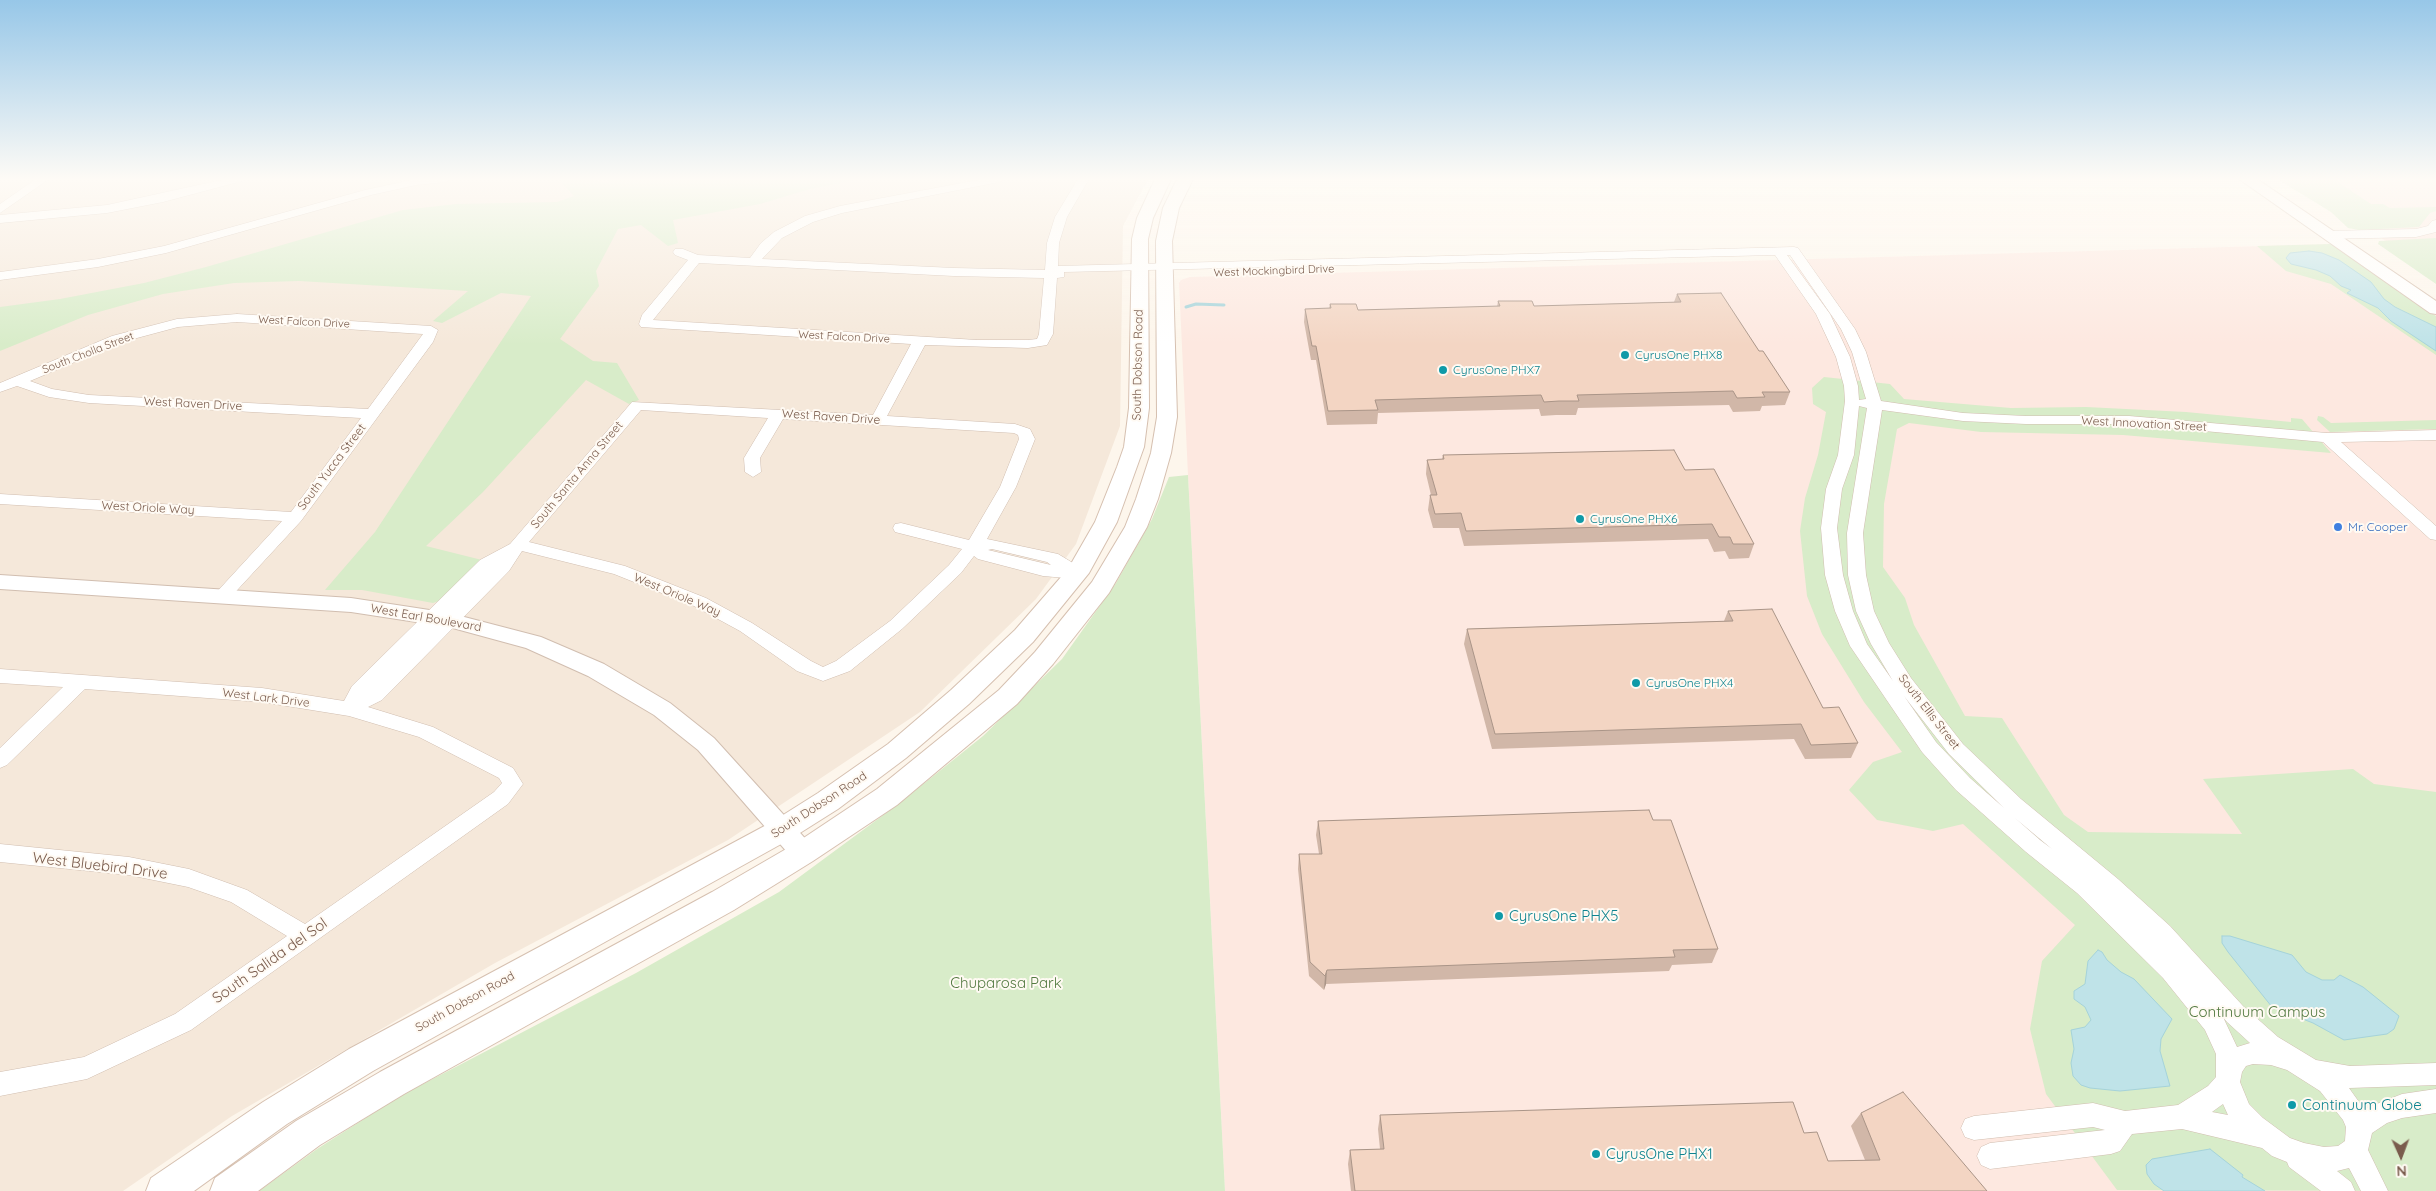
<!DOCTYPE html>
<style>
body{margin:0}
#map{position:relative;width:2436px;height:1191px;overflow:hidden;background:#fdf6ec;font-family:Quicksand,sans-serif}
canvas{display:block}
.north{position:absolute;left:2376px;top:1131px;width:50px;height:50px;-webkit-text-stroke:4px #fffaf3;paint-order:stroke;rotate:178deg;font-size:14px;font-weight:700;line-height:20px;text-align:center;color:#7a5c4d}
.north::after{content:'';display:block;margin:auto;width:18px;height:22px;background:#7a5c4d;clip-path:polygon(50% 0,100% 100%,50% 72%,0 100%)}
</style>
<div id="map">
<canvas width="2436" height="1191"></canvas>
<div class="north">N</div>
</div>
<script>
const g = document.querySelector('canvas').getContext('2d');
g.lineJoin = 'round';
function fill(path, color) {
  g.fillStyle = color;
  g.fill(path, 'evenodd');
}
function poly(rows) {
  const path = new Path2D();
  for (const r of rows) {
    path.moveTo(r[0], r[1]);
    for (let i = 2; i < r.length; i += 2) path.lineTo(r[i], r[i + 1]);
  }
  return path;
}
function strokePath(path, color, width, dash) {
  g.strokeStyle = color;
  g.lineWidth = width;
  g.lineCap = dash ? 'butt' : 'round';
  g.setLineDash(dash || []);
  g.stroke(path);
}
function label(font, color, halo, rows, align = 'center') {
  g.font = font + ' Quicksand,sans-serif';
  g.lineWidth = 4;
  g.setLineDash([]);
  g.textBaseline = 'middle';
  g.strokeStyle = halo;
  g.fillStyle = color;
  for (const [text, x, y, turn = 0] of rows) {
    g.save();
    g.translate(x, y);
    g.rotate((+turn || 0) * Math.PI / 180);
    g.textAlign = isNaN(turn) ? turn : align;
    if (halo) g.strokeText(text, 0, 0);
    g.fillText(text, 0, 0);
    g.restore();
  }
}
const residential = poly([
 [0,179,1148,179,1123,226,1120,426,1076,544,1036,599,920,712,728,840,495,963,232,1116,123,1191,0,1191]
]);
const commercial = poly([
 [2291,179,2436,179,2436,274],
 [2331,244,2436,316,2436,1191,1225,1191,1188,475,1179,283,1181,280,1190,277]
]);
const green = poly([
 [558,179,588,179,608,183,611,179,862,179,810,189,760,204,673,220,678,243,668,246,641,225,618,229,596,271,599,286,560,339,593,361,617,363,639,400,629,404,586,380,483,492,426,546,486,561,445,599,433,603,362,590,325,590,375,532,531,296,501,293,442,323,433,321,468,291,299,281,234,283,163,294,88,315,0,351,0,307,60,299,144,283,206,267,403,210,456,204,557,202,574,196],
 [2277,179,2333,179,2371,204,2383,204,2390,208,2436,207,2436,211,2430,213,2419,227,2359,230,2348,228,2331,212],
 [2436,238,2436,284,2378,244,2379,241],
 [2331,244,2436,316,2436,355,2331,284,2286,271,2257,246],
 [1824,377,1890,384,1904,399,2011,408,2086,407,2186,412,2291,422,2291,418,2302,419,2331,453,2123,435,1981,432,1909,423,1897,429,1884,504,1883,567,1905,598,1914,625,1965,716,2002,718,2064,815,2088,832,2242,834,2203,779,2353,769,2374,784,2436,792,2436,1191,2117,1190,2046,1094,2030,1029,2042,961,2075,925,1963,824,1933,831,1877,820,1849,790,1873,762,1902,752,1864,702,1822,634,1807,596,1800,531,1805,498,1818,455,1826,412,1813,404,1812,388],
 [2318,416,2323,417,2331,423,2436,420,2436,429,2330,432,2317,420],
 [1188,475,1225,1191,259,1191,317,1149,400,1096,636,973,779,892,901,802,983,736,1062,659,1116,583,1152,519,1169,477]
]);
const water = poly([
 [2309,251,2322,253,2339,260,2371,282,2384,299,2395,307,2436,327,2436,351,2391,321,2378,308,2347,293,2351,290,2341,286,2330,276,2316,270,2291,264,2286,258,2290,253,2309,251],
 [2222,936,2230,936,2292,955,2306,972,2322,980,2334,980,2340,975,2363,987,2399,1016,2394,1029,2387,1034,2344,1040,2313,1023,2272,1007,2228,952,2222,943,2222,936],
 [2098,950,2102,952,2107,960,2121,972,2134,979,2172,1019,2161,1039,2160,1051,2170,1086,2120,1091,2090,1088,2081,1085,2073,1076,2071,1063,2074,1049,2071,1030,2085,1027,2091,1020,2085,1007,2074,999,2074,991,2085,984,2088,961,2098,950],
 [2210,1149,2243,1175,2242,1177,2265,1191,2164,1191,2154,1184,2147,1174,2146,1165,2152,1159,2210,1149]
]);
const stream = poly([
 [1186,307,1196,304,1224,305]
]);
const minor = poly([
 [36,179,49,179,0,213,0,204,36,179],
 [226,179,244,179,242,181,163,202,107,213,0,223,0,215,107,205,226,179],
 [416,179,452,179,446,182,416,185,371,195,166,253,98,267,0,280,0,272,98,259,164,246,365,190,416,179],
 [983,179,1005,179,999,182,842,213,813,222,782,238,762,259,954,268,1045,270,1047,243,1055,217,1078,179,1089,179,1067,217,1059,243,1058,266,1794,247,1798,248,1855,329,1866,352,1881,401,1963,413,2026,416,2129,416,2327,433,2436,430,2436,440,2341,442,2436,526,2436,540,2430,539,2323,442,2129,424,2026,424,1963,421,1882,410,1863,533,1866,575,1874,611,1889,643,1911,678,1963,744,2021,799,2118,879,2170,926,2243,1006,2278,1037,2316,1060,2350,1066,2436,1063,2436,1085,2349,1088,2364,1109,2402,1094,2436,1089,2436,1113,2402,1118,2387,1123,2372,1133,2368,1150,2388,1191,2361,1191,2349,1168,2337,1171,2351,1182,2355,1191,2321,1191,2289,1167,2287,1162,2272,1156,2262,1148,2182,1129,2132,1134,2120,1151,2111,1154,1990,1169,1981,1165,1977,1156,1981,1147,1990,1143,2105,1130,2093,1127,1974,1140,1965,1137,1961,1128,1965,1119,1974,1116,2093,1103,2125,1111,2178,1105,2208,1086,2216,1077,2216,1054,2205,1030,2163,978,2077,893,2026,852,1956,790,1922,752,1850,646,1835,611,1825,575,1821,528,1826,489,1838,455,1845,401,1844,386,1836,357,1816,314,1775,255,1064,272,1064,277,1057,278,1053,334,1047,345,1028,348,925,345,887,416,1015,424,1030,429,1035,439,1016,487,987,539,1058,554,1083,569,1086,573,1083,577,1077,579,1043,576,978,559,974,556,961,573,902,629,850,671,823,681,797,671,740,631,694,606,614,574,522,551,509,571,382,700,368,707,433,727,513,768,523,784,508,804,191,1030,87,1079,0,1096,0,1072,84,1057,175,1014,287,936,231,902,188,887,129,875,0,862,0,844,129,857,189,869,247,890,305,924,494,792,502,783,499,778,419,737,349,716,262,702,85,689,7,765,0,768,0,748,63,687,0,683,0,669,262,688,344,701,352,686,480,560,510,544,632,402,873,415,911,344,641,327,639,324,642,315,688,260,675,255,673,252,675,249,683,249,698,255,750,258,761,243,774,232,805,216,840,206,983,179],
 [1787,255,1790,255,1841,329,1852,352,1866,399,1859,400,1858,386,1850,357,1830,314,1787,255],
 [699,263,954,276,1044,278,1039,334,1037,339,1028,340,977,340,653,320,699,263],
 [1859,406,1867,408,1847,533,1848,575,1856,611,1871,644,1893,681,1867,644,1853,611,1843,575,1837,528,1842,489,1854,455,1859,406],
 [641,410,768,418,744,458,745,472,753,477,761,472,760,458,783,419,1014,433,1018,435,1019,439,1000,487,969,540,901,523,895,524,893,528,895,532,962,549,949,565,890,621,836,661,823,667,811,661,752,623,706,598,625,566,529,542,641,410],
 [992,549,1047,562,1051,565,988,550,992,549],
 [1904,696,1949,754,2004,808,1970,778,1936,742,1904,696],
 [2015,818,2052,849,2040,840,2015,818],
 [2223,1017,2227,1022,2250,1043,2237,1047,2223,1017],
 [2253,1064,2271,1065,2287,1070,2320,1091,2343,1120,2346,1127,2345,1141,2338,1146,2324,1147,2304,1143,2290,1138,2263,1118,2249,1104,2240,1082,2242,1072,2246,1066,2253,1064],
 [2223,1104,2228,1115,2212,1112,2223,1104],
 [2436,220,2436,232,2416,237,2327,239,2321,235,2327,231,2416,229,2428,226,2432,221,2436,220],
 [237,314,431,326,438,330,433,342,301,521,228,600,216,600,213,596,282,521,0,504,0,494,291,512,361,418,89,403,49,397,17,386,0,392,0,383,112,336,177,319,237,314],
 [237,322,423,334,368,409,89,395,52,389,30,381,122,342,178,327,237,322]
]);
const tertiary = poly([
 [0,575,351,598,449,613,541,637,604,664,670,703,714,738,812,846,816,853,812,860,803,863,794,860,698,750,654,715,588,676,526,648,449,627,351,612,0,589,0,575]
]);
const secondary = poly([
 [1155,179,1171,179,1153,218,1148,239,1149,408,1144,447,1117,522,1089,573,1033,642,969,704,906,758,838,809,792,838,373,1071,287,1124,194,1191,146,1191,151,1178,263,1102,349,1049,772,822,818,793,888,744,951,690,1015,630,1068,569,1095,522,1117,467,1124,447,1129,408,1132,239,1137,218,1155,179],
 [1177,179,1193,179,1179,208,1172,241,1177,417,1171,453,1158,499,1147,527,1109,593,1053,664,1017,704,897,805,813,861,734,910,404,1094,320,1145,258,1191,210,1191,215,1178,296,1121,380,1072,712,892,793,845,877,789,999,690,1035,652,1092,582,1125,527,1136,499,1151,453,1157,417,1156,241,1163,208,1177,179],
 [2239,179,2257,179,2436,301,2436,314,2430,313,2239,179]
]);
const wall = poly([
 [1677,294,1759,351,1790,392,1785,405,1762,406,1760,411,1733,412,1729,405,1578,408,1576,415,1556,415,1541,416,1539,409,1378,413,1377,424,1327,425,1316,360,1311,360,1304,322,1305,309,1329,309,1330,304,1358,310,1497,307,1498,301,1534,306,1674,302],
 [1443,455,1685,470,1754,544,1749,558,1729,559,1725,551,1714,552,1708,539,1464,546,1459,528,1433,528,1428,510,1430,495,1431,495,1426,474,1427,460,1442,459],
 [1728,611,1858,743,1851,758,1805,759,1794,739,1492,749,1464,644,1467,629,1724,621],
 [1653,820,1718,949,1712,963,1672,965,1669,971,1326,984,1324,990,1309,976,1298,869,1299,854,1319,854,1316,835,1318,821],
 [1861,1113,1987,1191,1351,1191,1348,1164,1350,1150,1380,1149,1378,1129,1380,1115,1804,1133,1828,1161,1865,1160,1851,1126]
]);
const shadedWall = poly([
 [1327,970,1326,984,1324,990,1325,976]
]);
const building = poly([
 [1721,293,1759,351,1763,351,1790,392,1762,392,1765,397,1737,398,1733,391,1577,395,1579,401,1559,401,1544,402,1541,395,1375,400,1378,410,1328,411,1316,346,1312,346,1305,309,1331,308,1330,304,1356,304,1358,310,1500,306,1498,301,1532,301,1534,306,1681,302,1677,294,1721,293],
 [1674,450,1685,470,1714,469,1754,544,1733,544,1730,537,1719,537,1712,524,1466,531,1461,513,1435,514,1430,495,1437,495,1427,460,1444,459,1443,455,1674,450],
 [1772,609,1823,708,1839,707,1858,743,1811,745,1801,724,1495,734,1467,629,1733,621,1728,611,1772,609],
 [1649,810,1653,820,1671,820,1718,949,1673,950,1675,957,1327,970,1325,976,1310,962,1299,854,1322,854,1318,821,1649,810],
 [1903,1092,1987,1191,1355,1191,1350,1150,1384,1149,1380,1115,1793,1102,1804,1133,1817,1132,1828,1161,1880,1160,1861,1113,1903,1092]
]);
const markers = [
 [1625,355,5,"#0f9aa8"],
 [1443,370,5,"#0f9aa8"],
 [1580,519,5,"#0f9aa8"],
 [2338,527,5,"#3f7fe0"],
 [1636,683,5,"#0f9aa8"],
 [1499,916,5,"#0f9aa8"],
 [2292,1105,5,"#0f9aa8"],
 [1596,1154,5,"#0f9aa8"]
];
const farStreetnames = [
 ["West Mockingbird Drive",1274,271,-2],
 ["West Falcon Drive",304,322,3],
 ["West Falcon Drive",844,337,3],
 ["South Cholla Street",88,353,-21]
];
const cultureNames = [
 ["CyrusOne PHX8",1635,355],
 ["CyrusOne PHX7",1453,370],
 ["CyrusOne PHX6",1590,519],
 ["CyrusOne PHX4",1646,683]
];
const streetNames = [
 ["South Dobson Road",1138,365,-89],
 ["West Raven Drive",193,404,3],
 ["West Raven Drive",831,417,4],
 ["West Innovation Street",2144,424,3],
 ["South Yucca Street",332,467,-53],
 ["South Santa Anna Street",577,475,-50],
 ["West Oriole Way",148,508,3],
 ["West Oriole Way",677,595,23],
 ["West Earl Boulevard",426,618,10],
 ["West Lark Drive",266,698,7],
 ["South Ellis Street",1929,712,52],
 ["South Dobson Road",819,805,-33],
 ["South Dobson Road",465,1002,-29]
];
const shopNames = [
 ["Mr. Cooper",2348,527]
];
const nearStreetnames = [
 ["West Bluebird Drive",100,866,7],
 ["South Salida del Sol",270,961,-35]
];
const nearCulturenames = [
 ["CyrusOne PHX5",1509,916],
 ["Continuum Globe",2302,1105],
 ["CyrusOne PHX1",1606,1154]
];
const nearParknames = [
 ["Chuparosa Park",1006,983],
 ["Continuum Campus",2257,1012]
];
fill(residential, '#f5e8da');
fill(commercial, '#fde8e0');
fill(green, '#d8ecc9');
fill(water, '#bfe3e8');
strokePath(water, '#a5d3da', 1);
strokePath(stream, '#a5d3da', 3);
strokePath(minor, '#d1beb0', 1);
strokePath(tertiary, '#d1beb0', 2);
strokePath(secondary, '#d6c0b0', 2);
fill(minor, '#fff');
fill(tertiary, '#fff');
fill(secondary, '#fff');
fill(wall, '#d1b7a8');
fill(shadedWall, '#aa9588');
fill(building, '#f3d5c3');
strokePath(building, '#aa9588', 1);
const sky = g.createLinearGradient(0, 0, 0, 345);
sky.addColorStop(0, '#97c7e8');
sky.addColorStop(0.52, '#fefbf6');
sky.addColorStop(1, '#fefbf600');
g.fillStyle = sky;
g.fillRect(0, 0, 2436, 345);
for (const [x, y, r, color] of markers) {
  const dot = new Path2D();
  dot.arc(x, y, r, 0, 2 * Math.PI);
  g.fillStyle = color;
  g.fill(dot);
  strokePath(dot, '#fffaf3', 2);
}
label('11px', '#7a5c4d', '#fffaf3', farStreetnames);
label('12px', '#0d838f', '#fffaf3', cultureNames, 'left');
label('12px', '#7a5c4d', '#fffaf3', streetNames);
label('12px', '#366cbe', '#fffaf3', shopNames, 'left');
label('15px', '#7a5c4d', '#fffaf3', nearStreetnames);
label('15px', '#0d838f', '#fffaf3', nearCulturenames, 'left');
label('15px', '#537a41', '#fffaf3', nearParknames);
</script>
